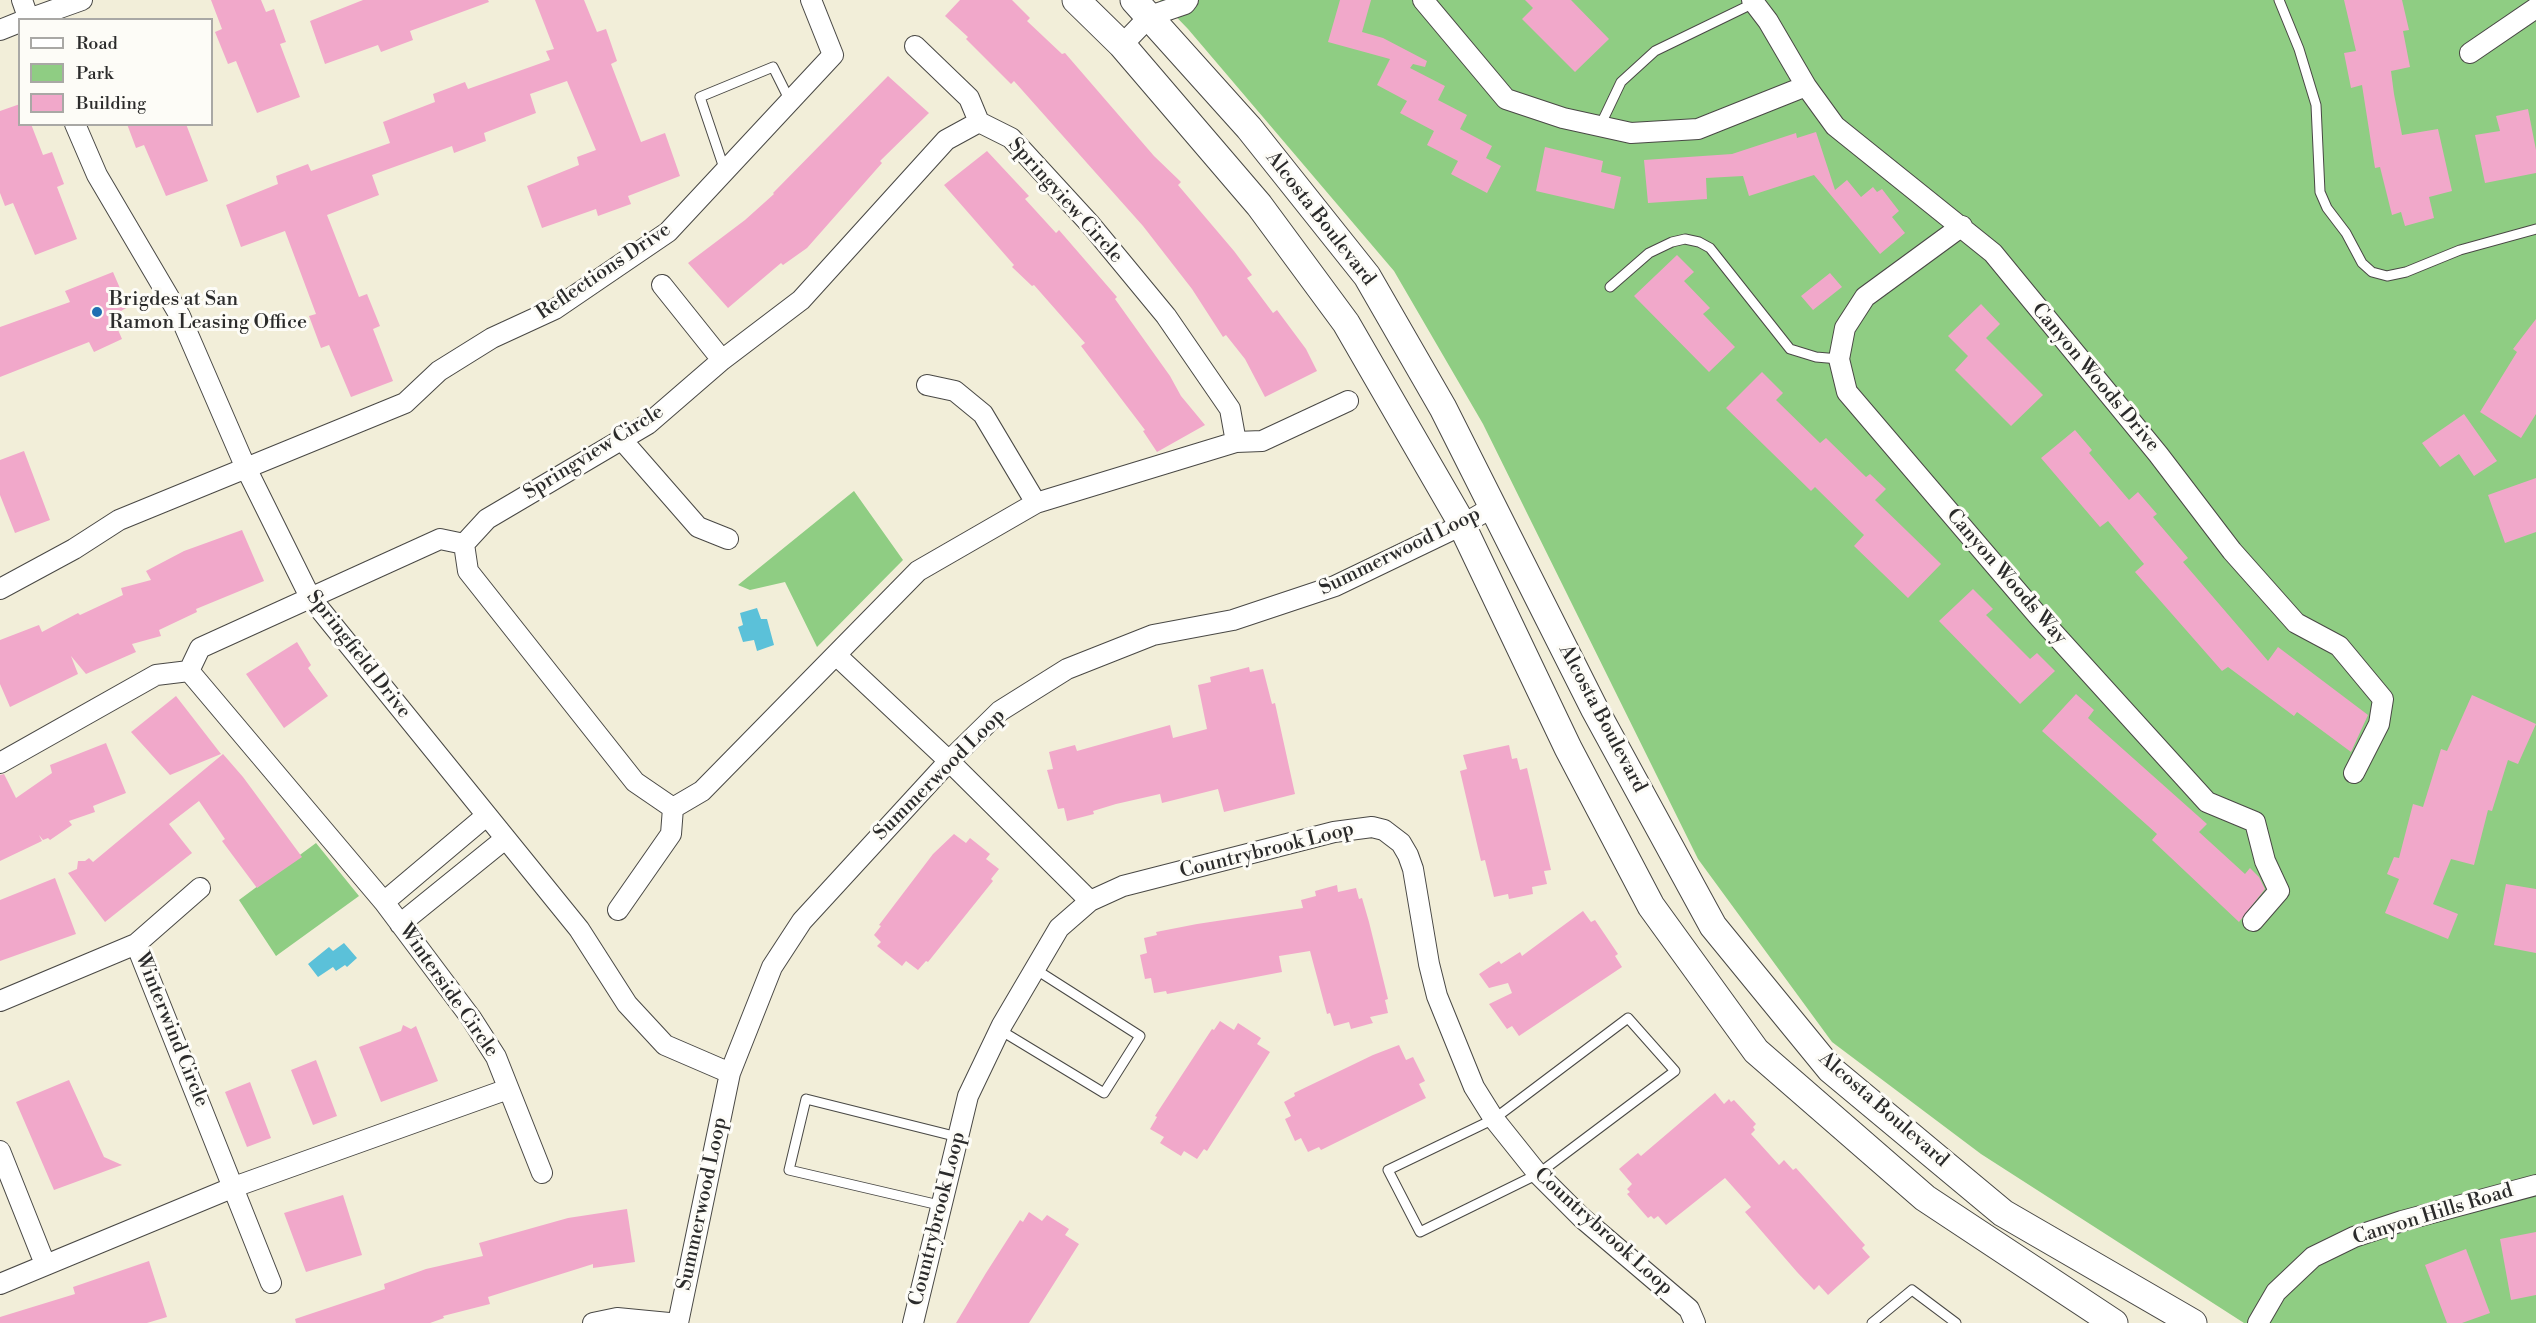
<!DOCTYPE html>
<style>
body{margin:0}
#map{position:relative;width:2536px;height:1323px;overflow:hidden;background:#f2eed9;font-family:"Libre Bodoni",serif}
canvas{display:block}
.legend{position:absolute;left:18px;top:18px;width:195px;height:108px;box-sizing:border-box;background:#fdfcf7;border:2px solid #a9a8a5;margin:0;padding:8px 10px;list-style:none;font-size:18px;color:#2b2b2b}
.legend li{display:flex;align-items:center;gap:12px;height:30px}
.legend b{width:30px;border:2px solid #a9a8a5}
</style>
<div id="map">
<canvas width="2536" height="1323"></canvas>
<ul class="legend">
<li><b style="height:8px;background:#fff"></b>Road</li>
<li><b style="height:16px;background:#8fcd83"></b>Park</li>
<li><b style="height:16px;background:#f1a8ca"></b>Building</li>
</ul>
</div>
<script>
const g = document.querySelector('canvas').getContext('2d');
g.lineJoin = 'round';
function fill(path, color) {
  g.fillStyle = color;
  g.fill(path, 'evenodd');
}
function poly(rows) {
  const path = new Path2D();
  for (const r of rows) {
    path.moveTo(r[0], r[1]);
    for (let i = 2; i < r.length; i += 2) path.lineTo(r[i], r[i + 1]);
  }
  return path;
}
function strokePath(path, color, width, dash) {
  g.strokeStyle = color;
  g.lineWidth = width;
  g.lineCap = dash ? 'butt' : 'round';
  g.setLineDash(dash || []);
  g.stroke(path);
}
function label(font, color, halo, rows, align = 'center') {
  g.font = font + ' "Libre Bodoni",serif';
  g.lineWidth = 6;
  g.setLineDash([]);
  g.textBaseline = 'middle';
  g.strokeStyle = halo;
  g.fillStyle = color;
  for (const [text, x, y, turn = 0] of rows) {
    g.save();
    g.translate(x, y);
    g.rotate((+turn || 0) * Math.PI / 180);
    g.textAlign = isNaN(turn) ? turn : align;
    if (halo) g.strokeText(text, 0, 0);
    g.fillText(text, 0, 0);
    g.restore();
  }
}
const green = poly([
 [1160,0,2536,0,2536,1323,2244,1323,1981,1154,1832,1042,1698,859,1483,424,1394,271,1188,29],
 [854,491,903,560,817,647,785,582,750,590,738,585],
 [316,843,359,896,276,956,239,900]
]);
const water = poly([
 [757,608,761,619,767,619,774,645,757,651,754,640,743,642,738,627,743,625,740,613],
 [344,943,357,958,347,967,345,965,336,971,333,967,318,977,308,964,329,947,333,951]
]);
const building = poly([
 [211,0,261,0,266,12,274,9,286,42,280,44,300,97,257,113,236,61,228,64,215,32,222,29],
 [363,0,488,0,489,2,410,31,413,40,381,52,378,45,325,64,310,21],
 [535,0,584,0,597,32,606,29,617,61,611,64,641,142,665,133,680,176,628,196,631,204,598,216,596,209,542,228,527,186,579,165,577,157,596,150,567,81,530,94,536,113,484,133,486,141,454,153,452,146,372,175,379,195,327,215,359,297,367,294,380,326,373,329,393,381,351,397,329,345,321,348,309,316,316,314,285,231,241,247,226,205,278,184,276,176,308,164,311,171,390,143,383,122,435,102,433,94,465,82,468,89,550,60,546,51,554,49],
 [960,0,1012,0,1030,18,1027,21,1062,54,1065,53,1154,156,1181,182,1178,185,1234,251,1252,275,1247,278,1273,313,1277,310,1306,349,1317,371,1265,397,1245,359,1226,335,1223,337,1192,289,1143,226,1014,81,1011,84,966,39,968,37,945,16],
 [1340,0,1371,0,1362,32,1383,38,1427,61,1425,67,1413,64,1410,68,1445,86,1438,100,1467,115,1460,129,1492,146,1486,158,1501,166,1487,193,1451,174,1458,161,1427,145,1434,131,1400,113,1407,101,1377,85,1390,59,1328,42],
 [1525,0,1571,0,1609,39,1575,72,1522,19,1533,8],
 [2344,0,2402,0,2409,30,2403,31,2410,67,2391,71,2394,94,2402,135,2438,129,2452,191,2429,197,2434,218,2405,226,2401,212,2392,215,2380,167,2375,168,2362,85,2351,88,2344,53,2356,51],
 [888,76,929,113,880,161,882,163,807,248,783,265,781,263,728,308,688,263,745,220,774,194,773,193],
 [20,104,20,124,31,124,43,155,52,152,64,184,57,187,77,239,35,255,13,203,5,206,0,193,0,111],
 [2528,109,2536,150,2536,173,2485,183,2475,135,2500,131,2496,116],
 [127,124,186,124,208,181,166,196,144,145,136,148],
 [1816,132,1835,190,1847,180,1861,197,1873,187,1877,192,1882,189,1899,211,1892,217,1905,233,1880,254,1814,175,1749,196,1743,176,1706,178,1707,199,1648,203,1644,160,1732,154,1796,133,1797,138],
 [1545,147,1603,161,1601,172,1621,177,1614,209,1536,191],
 [987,151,1029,196,1025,199,1056,233,1059,230,1117,297,1115,299,1170,376,1181,396,1205,425,1157,452,1143,431,1145,430,1081,346,1085,343,1034,285,1032,286,1012,267,1014,265,944,185],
 [1677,255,1694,272,1684,281,1710,308,1703,314,1735,347,1709,372,1634,296],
 [113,272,128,307,112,316,122,339,94,352,89,342,0,377,0,327,70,302,65,291],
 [1830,273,1842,287,1813,310,1801,296],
 [1981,304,2000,324,1986,338,2043,395,2011,426,1955,370,1968,356,1948,336],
 [2536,319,2536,414,2521,438,2480,412,2517,352,2513,349],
 [1762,372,1783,393,1776,400,1820,443,1826,438,1866,477,1870,474,1886,489,1875,500,1941,564,1908,598,1854,546,1864,535,1815,487,1811,491,1726,408],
 [2464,414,2497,461,2474,476,2459,454,2440,467,2422,443],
 [2075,430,2092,450,2089,453,2129,500,2138,492,2157,514,2153,517,2188,558,2183,562,2268,661,2278,647,2368,715,2351,752,2297,712,2294,716,2228,667,2222,671,2135,572,2144,564,2108,521,2100,527,2041,458],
 [24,451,50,520,15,533,0,495,0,460],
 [2536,478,2536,532,2505,543,2488,495],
 [242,530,264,581,196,609,197,612,159,630,161,636,132,644,136,652,86,674,71,656,78,674,10,707,0,684,0,640,39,625,42,632,78,613,80,615,123,595,121,588,151,580,146,571,184,551],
 [1973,589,1993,609,1986,615,2030,659,2037,653,2055,671,2020,704,1939,621],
 [297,642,311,665,308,668,328,696,284,728,246,674],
 [1249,667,1250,672,1263,669,1272,704,1275,703,1295,794,1224,812,1218,789,1162,803,1160,794,1116,804,1093,811,1094,814,1067,821,1064,808,1058,809,1047,770,1053,769,1049,752,1075,745,1077,751,1170,725,1173,738,1207,729,1198,685,1211,682,1210,677],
 [2076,694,2094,710,2088,718,2207,824,2199,832,2245,874,2250,868,2259,877,2265,889,2239,922,2152,840,2157,834,2042,731],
 [2472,695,2536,724,2518,764,2508,760,2492,811,2488,810,2474,865,2451,859,2433,904,2458,914,2448,939,2385,913,2399,879,2387,874,2394,857,2399,858,2413,804,2423,807,2441,749,2447,751],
 [176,696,221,754,170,775,131,732],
 [106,743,126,793,93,806,95,812,69,821,72,825,50,840,48,838,43,840,39,835,42,841,0,861,0,775,4,774,16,798,52,773,50,765],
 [1509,745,1512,759,1517,758,1520,770,1527,768,1551,870,1544,871,1547,884,1532,887,1533,894,1509,899,1508,894,1494,897,1485,860,1481,861,1460,771,1467,769,1463,755],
 [223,754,243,777,302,857,257,888,222,841,225,839,199,801,169,824,192,853,105,922,68,873,77,869,78,861,85,861,89,858,93,862],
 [954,834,966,843,970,838,990,854,986,859,999,869,991,879,993,881,928,962,926,961,918,970,906,961,902,966,877,946,881,942,874,935,881,926,879,925,933,854],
 [55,878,76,934,0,961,0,900],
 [2506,884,2536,889,2536,953,2494,945],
 [1337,885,1338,892,1356,888,1359,899,1362,898,1369,922,1388,999,1385,1000,1388,1013,1370,1017,1373,1023,1351,1029,1349,1022,1334,1026,1330,1013,1327,1014,1310,951,1279,956,1282,972,1167,994,1166,991,1154,993,1151,978,1145,979,1140,955,1147,953,1144,938,1157,935,1156,932,1197,924,1303,908,1301,900,1316,896,1315,891],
 [1583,911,1591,922,1595,920,1618,954,1615,956,1622,967,1519,1036,1512,1026,1507,1029,1489,1004,1512,993,1508,983,1489,988,1479,974,1499,961,1501,964,1520,952,1522,956,1526,953],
 [1220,1021,1234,1030,1238,1023,1261,1038,1257,1044,1270,1052,1207,1151,1204,1149,1197,1159,1184,1151,1181,1156,1160,1143,1164,1137,1150,1129,1157,1117,1155,1116,1212,1029,1214,1030],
 [403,1025,411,1029,416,1026,438,1081,381,1102,359,1047,401,1031],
 [1399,1045,1406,1060,1413,1057,1425,1081,1419,1084,1426,1098,1321,1150,1319,1147,1308,1152,1301,1138,1295,1141,1285,1119,1291,1116,1284,1102,1295,1096,1294,1093,1373,1055],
 [316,1060,337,1116,313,1125,291,1070],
 [69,1080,104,1157,122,1165,54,1190,16,1102],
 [250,1082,271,1138,247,1147,225,1092],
 [1715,1093,1724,1104,1729,1099,1731,1102,1734,1100,1756,1124,1753,1127,1755,1130,1751,1134,1779,1165,1784,1160,1793,1170,1796,1168,1865,1245,1862,1248,1870,1257,1828,1295,1819,1285,1814,1290,1797,1272,1745,1212,1751,1207,1725,1178,1666,1225,1658,1216,1654,1219,1651,1216,1648,1218,1627,1194,1630,1192,1627,1189,1632,1184,1619,1169,1638,1153,1641,1156],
 [343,1195,362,1255,306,1272,284,1213],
 [627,1209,635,1262,593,1268,593,1264,488,1297,490,1304,443,1316,444,1318,430,1323,296,1323,295,1319,385,1289,384,1284,426,1269,483,1256,479,1243,568,1218],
 [1029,1212,1042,1221,1047,1215,1069,1229,1065,1235,1079,1244,1029,1323,956,1323,986,1273,1020,1220,1023,1222],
 [2536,1232,2536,1295,2511,1300,2500,1239],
 [2466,1249,2490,1313,2462,1323,2447,1323,2425,1265],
 [149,1261,167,1317,147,1323,0,1323,0,1317,75,1294,73,1287]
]);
const lane = poly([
 [2279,0,2299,49,2316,105,2320,192,2327,208,2346,233,2362,263,2372,272,2387,276,2406,272,2460,250,2536,229],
 [1600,126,1621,82,1655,51,1754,3],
 [725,171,700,97,773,67,790,101],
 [1610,287,1649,253,1672,242,1685,239,1699,242,1710,248,1790,349,1816,357,1839,359],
 [1628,1018,1675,1071,1538,1174,1420,1232,1388,1170,1494,1119,1628,1018],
 [1000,1030,1104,1093,1140,1036,1035,969],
 [939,1205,789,1170,806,1099,958,1137],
 [1872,1323,1912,1290,1956,1323]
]);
const street = poly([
 [22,0,29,20],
 [1423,0,1506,99,1563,118,1631,133,1698,129,1806,86],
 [1752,0,1768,21,1806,86,1835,126,1993,253,2158,454,2232,551,2296,623,2339,646,2383,699,2379,724,2354,773],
 [26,20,82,0],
 [0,30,20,22],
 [1122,45,1150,16,1185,4,1188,0],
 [915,46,969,98,979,122],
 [2470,53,2536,8],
 [979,122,1011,138,1090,224,1166,316,1230,409,1236,442,1036,503,918,571,702,791,673,808,635,782,468,571,464,544,487,519,648,424,722,360,801,300,946,140,979,122],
 [75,124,97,175,180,316,245,466,310,597,579,929,627,1004,665,1045,730,1073],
 [1962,226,1865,297,1845,328,1839,359,1847,392,2040,618,2207,802,2255,822,2265,861,2279,891,2253,921],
 [662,285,722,360],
 [927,385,955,391,983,414,1036,503],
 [622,440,698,527,728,539],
 [1236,442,1262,441,1348,401],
 [0,589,74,549,119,520,405,403,439,371,492,338,555,309,668,232,833,55,811,0],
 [836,655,949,761,1090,901],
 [189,671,200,648,440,539,464,544],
 [0,763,156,675,189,671,384,902,471,1018,496,1057,542,1173],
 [384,902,486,816],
 [618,910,671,834,673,808],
 [400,924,505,839],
 [136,944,271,1283],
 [0,1001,136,944,200,888],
 [0,1151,45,1264],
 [0,1284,234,1187,508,1089],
 [593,1323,617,1318,669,1323],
 [678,1323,730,1073,772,967,802,921,949,761,1000,711,1067,669,1153,635,1233,620,1335,586,1462,525,1493,507],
 [913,1323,968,1096,1002,1025,1059,928,1090,901,1123,886,1334,832,1372,827,1384,830,1401,843,1408,855,1413,869,1429,964,1437,996,1474,1087,1494,1119,1538,1174,1582,1218,1689,1309,1695,1323],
 [2258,1323,2276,1292,2313,1257,2354,1237,2402,1221,2536,1185]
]);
const secondary = poly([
 [1076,0,1122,45,1259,205,1346,323,1457,515,1568,748,1651,906,1756,1051,1925,1198,2114,1323],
 [1134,0,1249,128,1367,276,1443,408,1594,708,1713,926,1830,1069,2003,1213,2193,1323]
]);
const markers = [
 [97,312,6,"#1f6fb2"]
];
const streetNames = [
 ["Springview Circle",1065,201,48],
 ["Alcosta Boulevard",1320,219,52],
 ["Reflections Drive",604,272,-34],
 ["Canyon Woods Drive",2095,378,50],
 ["Springview Circle",594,453,-32],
 ["Summerwood Loop",1400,552,-26],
 ["Canyon Woods Way",2006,577,49],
 ["Springfield Drive",358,655,52],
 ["Alcosta Boulevard",1602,719,62],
 ["Summerwood Loop",940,775,-45],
 ["Countrybrook Loop",1267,851,-14],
 ["Winterside Circle",448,991,55],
 ["Winterwind Circle",171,1030,68],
 ["Alcosta Boulevard",1883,1110,41],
 ["Summerwood Loop",703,1204,-78],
 ["Canyon Hills Road",2433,1215,-17],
 ["Countrybrook Loop",938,1219,-76],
 ["Countrybrook Loop",1603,1232,42]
];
const poiNames = [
 ["Brigdes at San",109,300],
 ["Ramon Leasing Office",109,323]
];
fill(green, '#8fcd83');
fill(water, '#5bc1d9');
fill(building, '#f1a8ca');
strokePath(lane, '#494845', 11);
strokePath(street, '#494845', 22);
strokePath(secondary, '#494845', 29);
strokePath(lane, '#fff', 9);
strokePath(street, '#fff', 20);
strokePath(secondary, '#fff', 27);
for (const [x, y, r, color] of markers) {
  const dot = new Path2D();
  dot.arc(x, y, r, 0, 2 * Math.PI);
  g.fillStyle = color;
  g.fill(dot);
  strokePath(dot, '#fdfcf7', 2);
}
label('20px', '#2b2b2b', '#fdfcf7', streetNames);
label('20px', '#2b2b2b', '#fdfcf7', poiNames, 'left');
</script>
